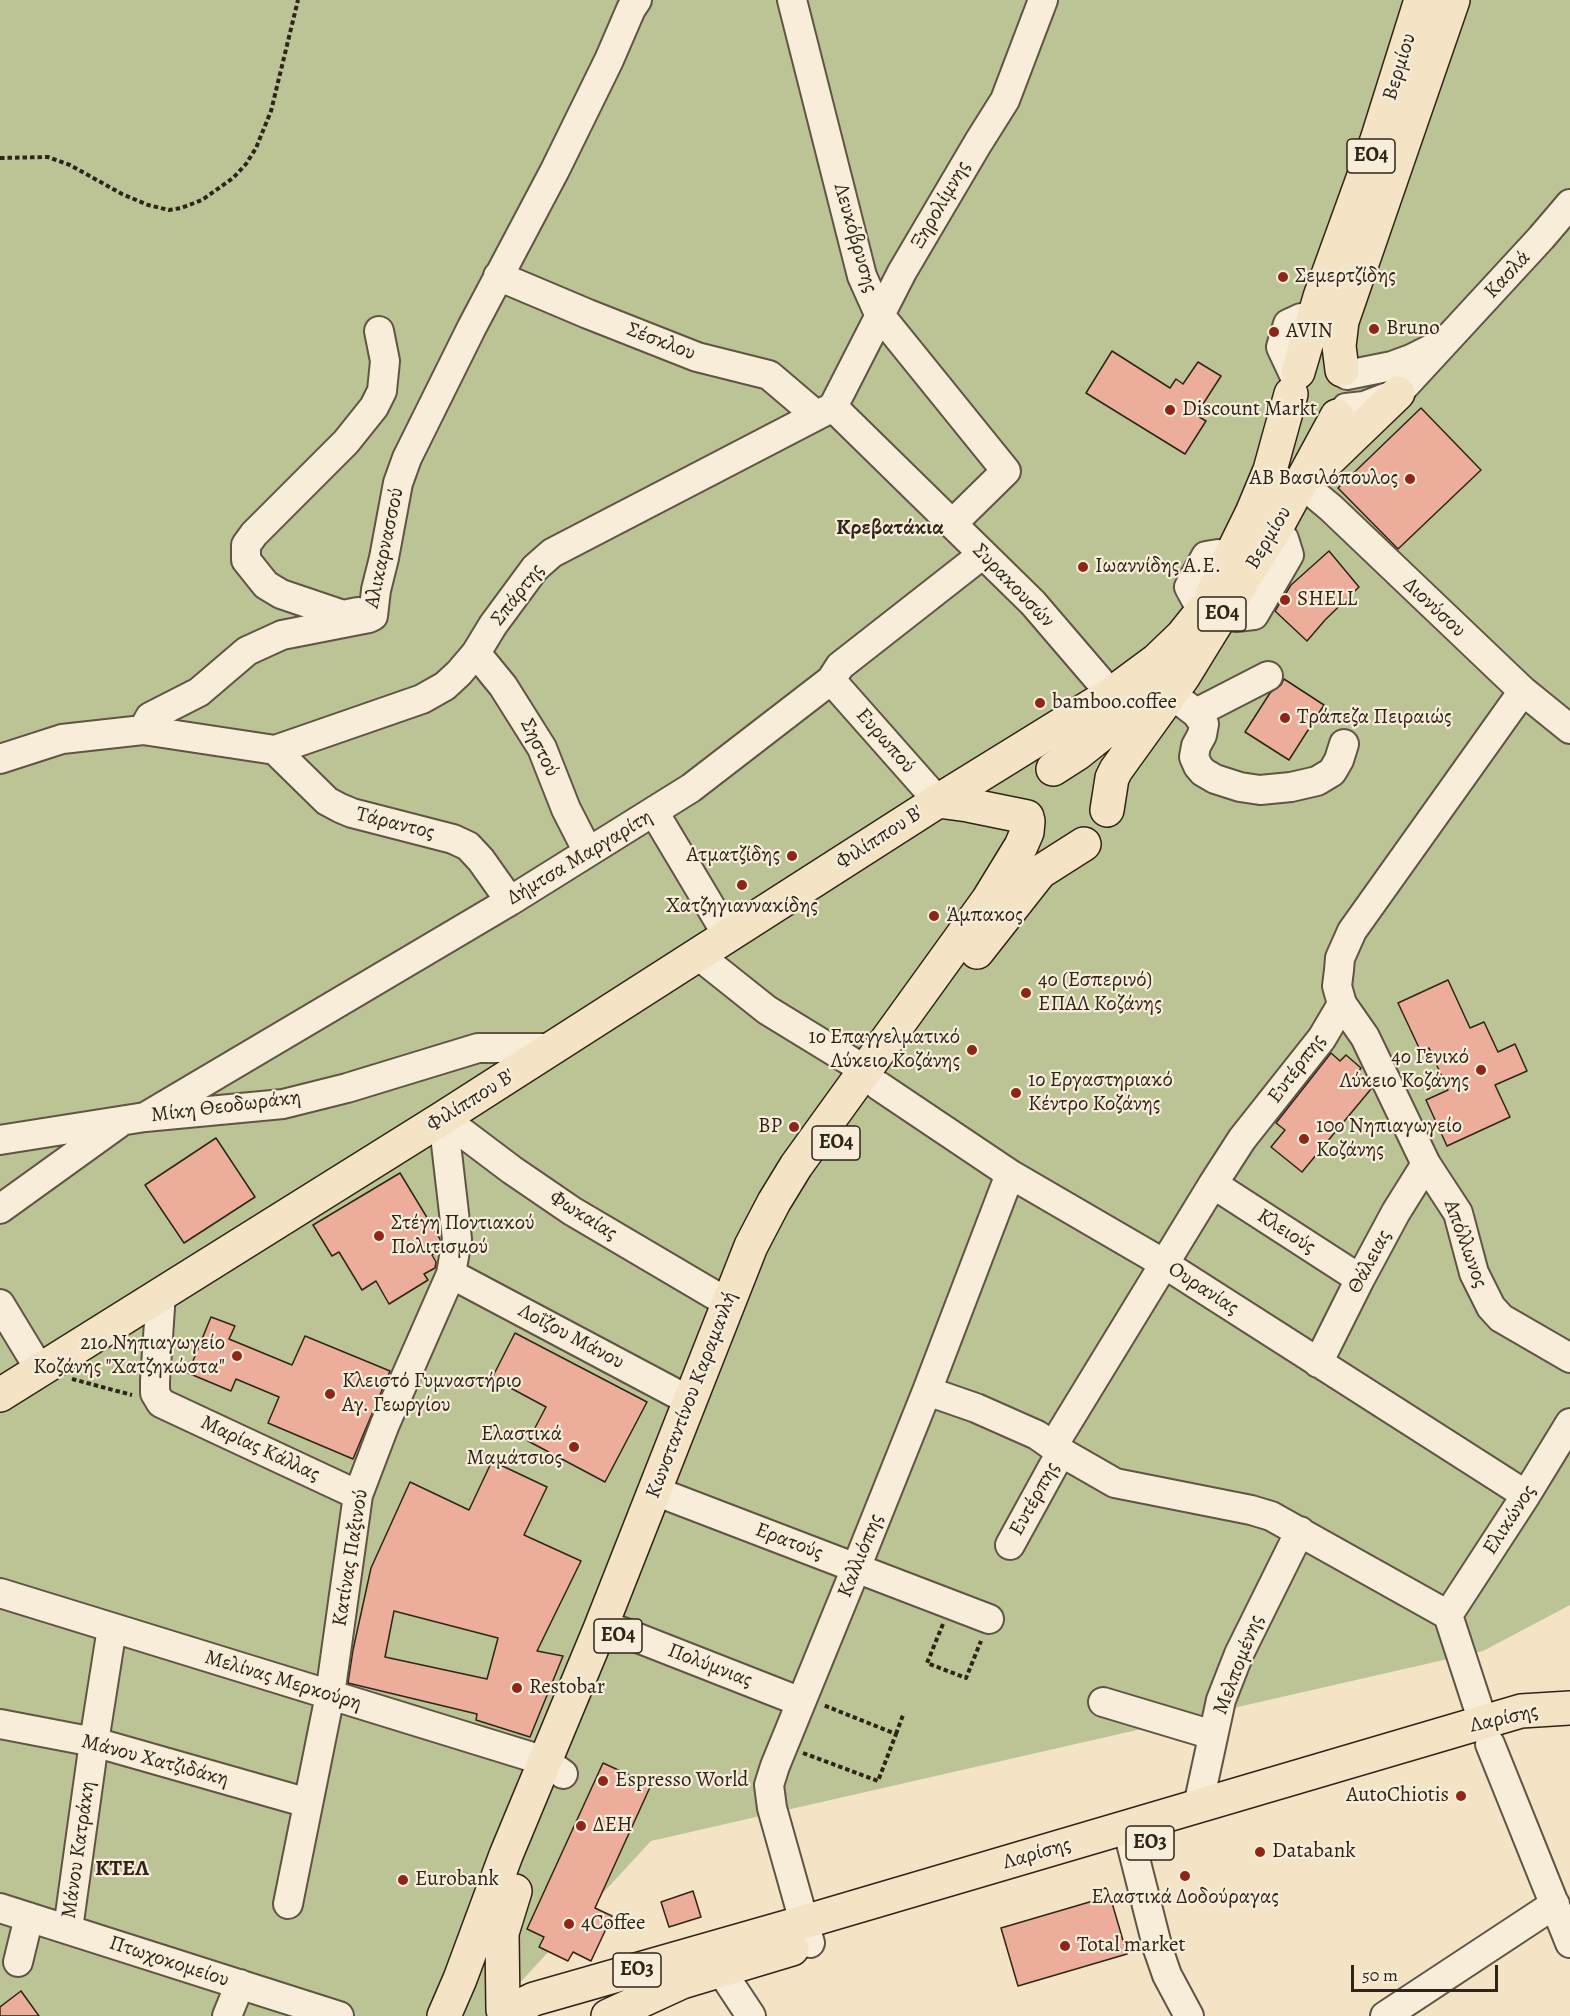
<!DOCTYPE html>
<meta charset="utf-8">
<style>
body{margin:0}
#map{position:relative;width:1570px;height:2016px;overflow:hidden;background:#f5e3c5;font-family:Alegreya,serif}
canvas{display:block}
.scale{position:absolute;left:1351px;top:1965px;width:147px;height:27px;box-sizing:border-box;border:3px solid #2f2418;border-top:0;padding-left:8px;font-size:18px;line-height:21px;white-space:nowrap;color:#2f2418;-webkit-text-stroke:4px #f8edd9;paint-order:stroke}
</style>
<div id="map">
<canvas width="1570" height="2016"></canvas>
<div class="scale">50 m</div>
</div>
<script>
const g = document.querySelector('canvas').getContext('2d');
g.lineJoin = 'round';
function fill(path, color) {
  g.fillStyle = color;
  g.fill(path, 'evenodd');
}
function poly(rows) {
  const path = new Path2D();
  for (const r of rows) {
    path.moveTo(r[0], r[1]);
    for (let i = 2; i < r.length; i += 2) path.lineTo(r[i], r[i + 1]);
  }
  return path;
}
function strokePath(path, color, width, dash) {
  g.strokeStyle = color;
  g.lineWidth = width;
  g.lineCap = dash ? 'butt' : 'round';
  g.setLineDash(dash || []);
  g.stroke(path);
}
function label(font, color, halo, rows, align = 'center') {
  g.font = font + ' Alegreya,serif';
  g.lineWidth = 4.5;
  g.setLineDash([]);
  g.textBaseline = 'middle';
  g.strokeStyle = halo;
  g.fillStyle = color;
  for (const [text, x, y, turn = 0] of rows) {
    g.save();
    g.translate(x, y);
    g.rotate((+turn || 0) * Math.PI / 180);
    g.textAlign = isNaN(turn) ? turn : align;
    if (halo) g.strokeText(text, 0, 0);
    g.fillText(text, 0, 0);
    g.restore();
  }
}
const green = poly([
 [0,0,1570,0,1570,1605,1483,1651,651,1841,489,2016,0,2016]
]);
const building = poly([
 [1112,351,1170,388,1176,379,1183,384,1198,362,1221,376,1196,415,1206,421,1185,454,1086,393,1112,351],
 [1421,408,1481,470,1398,549,1338,488,1421,408],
 [1329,551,1359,587,1325,620,1307,641,1275,611,1291,585,1329,551],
 [1284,679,1324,705,1289,760,1245,732,1270,693,1281,685,1284,679],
 [1448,980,1470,1028,1484,1022,1498,1052,1515,1044,1527,1071,1495,1085,1510,1117,1447,1146,1426,1100,1448,1090,1429,1048,1421,1052,1398,1003,1448,980],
 [1331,1053,1340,1061,1346,1055,1361,1068,1355,1076,1371,1089,1302,1172,1271,1147,1285,1130,1276,1123,1331,1053],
 [216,1138,255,1197,184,1243,145,1185,216,1138],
 [400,1173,440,1239,438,1251,432,1255,436,1262,435,1268,424,1274,428,1280,389,1304,376,1281,362,1290,339,1252,332,1256,313,1225,400,1173],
 [211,1317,235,1326,229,1339,292,1365,305,1336,390,1371,353,1459,268,1423,279,1397,236,1379,231,1391,188,1373,211,1317],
 [515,1333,647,1402,605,1482,528,1441,546,1407,492,1378,515,1333],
 [492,1461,547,1487,524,1535,581,1561,537,1651,563,1656,530,1737,476,1720,477,1714,348,1683,353,1650,371,1568,410,1482,469,1510,492,1461],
 [394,1611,498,1638,487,1679,385,1657,394,1611],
 [603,1763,651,1785,595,1908,612,1916,591,1961,573,1952,568,1961,539,1947,544,1937,527,1929,603,1763],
 [693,1891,701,1917,669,1927,661,1902,693,1891],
 [1110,1896,1127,1954,1018,1986,1001,1928,1110,1896],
 [21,1991,39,2016,0,2016,0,2007,21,1991]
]);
const path = poly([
 [0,158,48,157,70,165,122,194,148,205,169,210,181,208,202,200,233,178,246,164,256,148,271,111,298,0],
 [72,1379,132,1395],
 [943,1624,927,1663,966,1678,981,1641],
 [896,1734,903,1715],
 [803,1753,878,1781,896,1734,823,1705]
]);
const minor = poly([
 [792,0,862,276,879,314,1006,471,952,524],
 [498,276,588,314,697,357,769,375,816,415],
 [1347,375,1392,366,1411,359,1433,348],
 [1295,377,1281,347,1288,324,1301,318],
 [833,407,902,272,978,143,1005,100,1043,0],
 [833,407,1033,603,1111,694],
 [1346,408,1364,406,1398,393,1541,238,1570,204],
 [1301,483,1331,508,1523,691,1570,729],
 [1202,611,1189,587,1206,556,1218,554],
 [358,612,343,615,281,594,266,585,246,560,246,545,254,534,346,442,374,407,382,391,385,361,379,331],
 [1236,617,1254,615,1289,555,1284,539],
 [476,653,503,686,542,748,566,809,588,852],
 [831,680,938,801],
 [1171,694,1196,713,1204,724,1202,735,1196,746,1194,757,1198,766,1203,772,1215,779,1240,787,1260,790,1291,787,1317,781,1332,772,1339,760,1344,744],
 [1196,713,1268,676],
 [143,730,150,717,199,692,247,651,282,635,369,618,373,616,376,590,384,558,398,483,407,458,472,327,555,170,609,60,631,9,637,0],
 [275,750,327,801,340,808,352,813,453,839,468,846,481,860,510,901],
 [0,759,62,739,143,730,275,750,422,699,445,686,459,673,476,653,493,625,535,568,552,553,833,407],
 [654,812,728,936],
 [698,955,767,1010,865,1070],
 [1342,1004,1365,1037,1426,1164,1458,1213,1474,1273,1491,1307,1501,1318,1570,1358],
 [879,1086,1010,1174,1163,1263,1526,1495],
 [145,1117,510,901,691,788,831,680,840,666,983,554],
 [443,1118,512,1170,572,1211,728,1303],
 [0,1140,145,1117,283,1104,347,1088,478,1048,555,1048],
 [1213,1184,1360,1279],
 [0,1209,118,1124],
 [451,1274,690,1401],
 [161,1293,155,1381,155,1393,161,1403,358,1495],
 [0,1304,40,1370],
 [1318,1363,1360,1279,1396,1212,1426,1164],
 [927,1391,976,1408,1037,1435,1061,1452,1115,1483,1251,1510,1271,1516,1448,1615],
 [1053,1446,1213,1184,1242,1139,1322,1038,1342,1004,1337,986,1339,970,1340,958,1352,931,1523,691],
 [655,1491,989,1619],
 [1010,1545,1061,1452],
 [0,1593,545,1761,563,1774],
 [1448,1615,1526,1495,1570,1423],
 [1448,1615,1483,1722],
 [620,1631,801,1702],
 [1103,1702,1213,1735],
 [0,1724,94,1742,308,1803],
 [1490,1744,1570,1943],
 [1198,1806,1221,1700,1239,1654,1300,1531],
 [1127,1827,1158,1949,1167,1975,1189,2016],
 [288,1904,330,1695,358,1495,385,1424,451,1274,457,1239,443,1118],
 [0,1908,339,2016],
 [68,1929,94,1742,112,1628],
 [810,1943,772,1808,769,1785,775,1766,856,1568,927,1391,1010,1174],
 [710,1954,751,2016],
 [18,1962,29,1917],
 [227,2016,240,1984],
 [1385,2016,1555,1904]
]);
const major = poly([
 [1342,370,1339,346,1342,321,1453,0],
 [1298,372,1320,297,1377,140,1421,0],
 [1317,471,1398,393],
 [1212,594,1252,513,1270,470,1291,394],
 [1053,769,1078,753,1113,725,1156,676],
 [938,801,968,805,1027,817],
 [1107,810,1112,778,1116,770,1183,677,1210,633,1280,521,1337,416],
 [977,952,1040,872,1084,844],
 [0,1395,443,1118,938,801,1111,694,1157,660,1182,636,1202,611],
 [503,2010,502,1933,515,1891],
 [507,2012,534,1999,804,1922,1521,1711,1570,1708],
 [444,2016,460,1979,506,1855,600,1629,751,1246,774,1202,796,1166,988,900,1021,846,1027,832,1028,821],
 [608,2016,682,1982,792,1949]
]);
const markers = [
 [1283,277,6,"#8f2418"],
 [1374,329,6,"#8f2418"],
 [1274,332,6,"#8f2418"],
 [1170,410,6,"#8f2418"],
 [1410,479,6,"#8f2418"],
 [1083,567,6,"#8f2418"],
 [1285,600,6,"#8f2418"],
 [1040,703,6,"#8f2418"],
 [1285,718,6,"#8f2418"],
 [792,856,6,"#8f2418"],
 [742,885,6,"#8f2418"],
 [934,916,6,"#8f2418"],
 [1026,993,6,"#8f2418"],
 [972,1050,6,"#8f2418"],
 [1481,1070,6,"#8f2418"],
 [1016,1093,6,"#8f2418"],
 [794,1127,6,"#8f2418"],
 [1304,1139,6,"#8f2418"],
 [379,1236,6,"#8f2418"],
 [237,1356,6,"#8f2418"],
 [330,1394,6,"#8f2418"],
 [574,1447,6,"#8f2418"],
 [517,1688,6,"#8f2418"],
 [603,1781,6,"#8f2418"],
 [1461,1796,6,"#8f2418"],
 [581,1826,6,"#8f2418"],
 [1260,1852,6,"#8f2418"],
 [1185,1876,6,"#8f2418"],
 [403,1880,6,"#8f2418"],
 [569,1924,6,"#8f2418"],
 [1065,1946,6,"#8f2418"]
];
const shields = [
 [1371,156,48],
 [1222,614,48],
 [836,1143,48],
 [618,1636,48],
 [1150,1843,48],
 [637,1970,48]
];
const shieldNames = [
 ["ΕΟ4",1371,156],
 ["ΕΟ4",1222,614],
 ["ΕΟ4",836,1143],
 ["ΕΟ4",618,1636],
 ["ΕΟ3",1150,1843],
 ["ΕΟ3",637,1970]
];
const streetNames = [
 ["Βερμίου",1400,67,-73],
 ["Ξηρολίμνης",941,205,-60],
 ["Λευκόβρυσης",855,238,74],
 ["Κασλά",1508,275,-47],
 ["Σέσκλου",661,342,21],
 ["Βερμίου",1269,538,-59],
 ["Αλικαρνασσού",385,548,-78],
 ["Συρακουσών",1013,586,46],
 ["Σπάρτης",518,595,-52],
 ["Διονύσου",1434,608,43],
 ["Ευρωπού",885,741,49],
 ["Σηστού",539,748,63],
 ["Τάραντος",395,824,14],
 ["Φιλίππου Β'",880,838,-33],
 ["Δήμτσα Μαργαρίτη",580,858,-31],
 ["Ευτέρπης",1297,1069,-53],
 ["Φιλίππου Β'",471,1101,-32],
 ["Μίκη Θεοδωράκη",226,1107,-7],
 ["Φωκαίας",583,1216,32],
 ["Κλειούς",1286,1232,33],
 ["Απόλλωνος",1465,1244,70],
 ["Θάλειας",1370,1262,-62],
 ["Ουρανίας",1203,1289,33],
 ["Λοΐζου Μάνου",571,1337,28],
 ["Κωνσταντίνου Καραμανλή",692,1395,-69],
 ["Μαρίας Κάλλας",260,1449,25],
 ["Ευτέρπης",1035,1499,-61],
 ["Ελικώνος",1510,1520,-57],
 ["Ερατούς",789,1542,21],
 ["Καλλιόπης",861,1556,-68],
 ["Κατίνας Παξινού",351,1558,-81],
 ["Μελπομένης",1239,1665,-69],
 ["Πολύμνιας",710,1666,21],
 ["Μελίνας Μερκούρη",283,1681,17],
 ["Λαρίσης",1504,1719,-13],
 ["Μάνου Χατζιδάκη",155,1761,15],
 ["Μάνου Κατράκη",79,1850,-82],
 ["Λαρίσης",1037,1854,-16],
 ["Πτωχοκομείου",169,1962,18]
];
const poiNames = [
 ["Σεμερτζίδης",1295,277],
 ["Bruno",1386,329],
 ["AVIN",1286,332],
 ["Discount Markt",1182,410],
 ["ΑΒ Βασιλόπουλος",1398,479,"right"],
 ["Ιωαννίδης Α.Ε.",1095,567],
 ["SHELL",1297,600],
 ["bamboo.coffee",1052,703],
 ["Τράπεζα Πειραιώς",1297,718],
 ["Ατματζίδης",780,856,"right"],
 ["Χατζηγιαννακίδης",742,907,"center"],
 ["Άμπακος",946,916],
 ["4ο (Εσπερινό)",1038,981],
 ["ΕΠΑΛ Κοζάνης",1038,1005],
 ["1ο Επαγγελματικό",960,1038,"right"],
 ["Λύκειο Κοζάνης",960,1062,"right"],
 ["4ο Γενικό",1469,1058,"right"],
 ["Λύκειο Κοζάνης",1469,1082,"right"],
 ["1ο Εργαστηριακό",1028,1081],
 ["Κέντρο Κοζάνης",1028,1105],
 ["BP",782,1127,"right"],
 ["10ο Νηπιαγωγείο",1316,1127],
 ["Κοζάνης",1316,1151],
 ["Στέγη Ποντιακού",391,1224],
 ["Πολιτισμού",391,1248],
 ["21ο Νηπιαγωγείο",225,1344,"right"],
 ["Κοζάνης \"Χατζηκώστα\"",225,1368,"right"],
 ["Κλειστό Γυμναστήριο",342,1382],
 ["Αγ. Γεωργίου",342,1406],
 ["Ελαστικά",562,1435,"right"],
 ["Μαμάτσιος",562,1459,"right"],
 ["Restobar",529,1688],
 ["Espresso World",615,1781],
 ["AutoChiotis",1449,1796,"right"],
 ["ΔΕΗ",593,1826],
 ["Databank",1272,1852],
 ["Eurobank",415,1880],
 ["Ελαστικά Δοδούραγας",1185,1898,"center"],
 ["4Coffee",581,1924],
 ["Total market",1077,1946]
];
const neighbourhoodNames = [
 ["Κρεβατάκια",890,529],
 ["ΚΤΕΛ",122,1870]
];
fill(green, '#bcc495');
fill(building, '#ecae9a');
strokePath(building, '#2f2418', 1.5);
strokePath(minor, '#605443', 32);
strokePath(major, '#2f2418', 36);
strokePath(path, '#2f2418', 4, [4.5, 3]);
strokePath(minor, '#f8edd9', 28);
strokePath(major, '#f5e3c5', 33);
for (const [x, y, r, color] of markers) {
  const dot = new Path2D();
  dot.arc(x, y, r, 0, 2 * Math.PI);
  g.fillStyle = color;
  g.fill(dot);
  strokePath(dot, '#f8edd9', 2);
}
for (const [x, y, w] of shields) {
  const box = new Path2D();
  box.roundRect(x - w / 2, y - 17, w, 34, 4.5);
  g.fillStyle = '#f8edd9';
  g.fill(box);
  strokePath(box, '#2f2418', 1.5);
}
label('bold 20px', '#2f2418', null, shieldNames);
label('21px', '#2f2418', '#f8edd9', streetNames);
label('21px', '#2f2418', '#f8edd9', poiNames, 'left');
label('bold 22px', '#2f2418', '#f8edd9', neighbourhoodNames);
</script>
